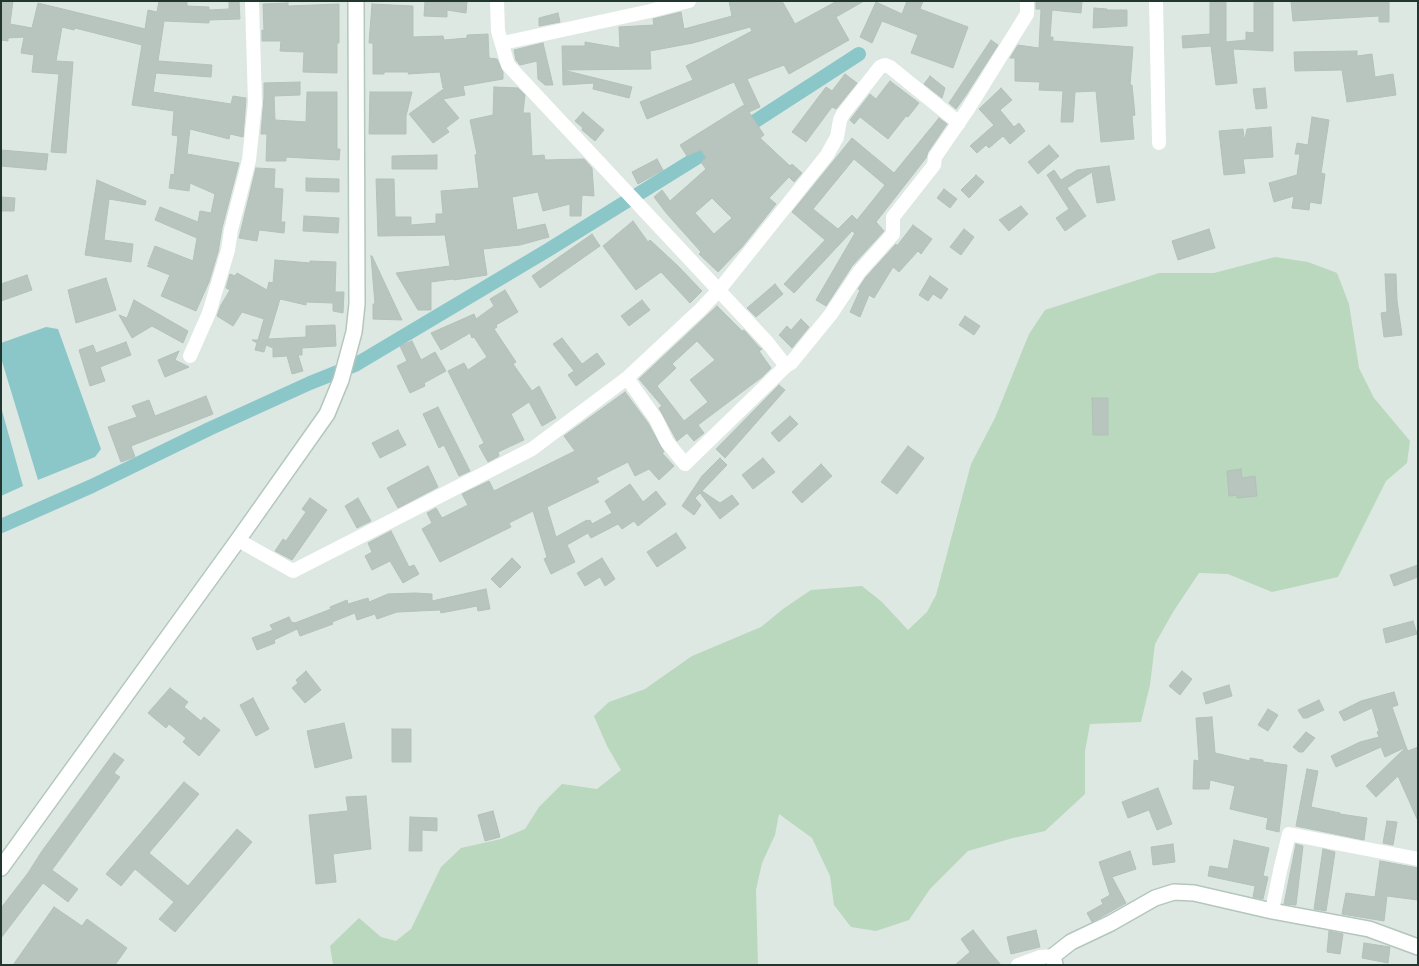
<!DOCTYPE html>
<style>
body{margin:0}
#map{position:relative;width:1419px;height:966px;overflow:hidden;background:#dee8e2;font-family:Overpass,sans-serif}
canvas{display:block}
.frame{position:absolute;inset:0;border:2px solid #21362e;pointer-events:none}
</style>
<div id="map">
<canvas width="1419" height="966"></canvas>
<div class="frame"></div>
</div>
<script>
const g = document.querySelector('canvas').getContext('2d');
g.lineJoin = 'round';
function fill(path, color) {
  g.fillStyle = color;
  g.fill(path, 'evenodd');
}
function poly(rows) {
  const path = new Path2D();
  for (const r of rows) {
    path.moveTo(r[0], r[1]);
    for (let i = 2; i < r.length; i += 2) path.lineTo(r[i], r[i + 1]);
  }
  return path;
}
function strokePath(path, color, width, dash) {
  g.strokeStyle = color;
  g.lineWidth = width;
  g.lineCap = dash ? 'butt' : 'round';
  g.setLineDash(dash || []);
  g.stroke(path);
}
const green = poly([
 [1275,257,1308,262,1337,273,1349,304,1359,368,1374,398,1410,441,1407,463,1386,481,1338,577,1272,592,1228,574,1199,573,1173,612,1155,644,1150,685,1141,722,1090,724,1085,751,1085,794,1045,831,1013,838,968,851,930,889,909,920,876,931,851,927,834,905,830,876,812,838,779,814,775,835,762,863,756,890,758,965,333,965,330,946,359,918,381,937,396,941,411,929,441,867,461,848,501,839,525,829,539,807,562,784,597,789,621,770,607,746,594,716,609,702,645,689,692,656,761,627,783,609,811,590,862,586,882,602,908,630,927,612,936,595,971,464,995,418,1029,334,1045,310,1159,273,1214,273]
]);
const water = poly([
 [46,327,58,329,101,449,95,457,38,480,1,358,1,343],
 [1,407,23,486,1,496]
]);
const canal = poly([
 [740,131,859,54],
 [1,526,92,486,209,429,310,383,355,365,548,250,719,144]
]);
const building = poly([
 [1,1,13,1,10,24,32,28,38,3,145,29,148,10,157,12,159,1,187,1,187,6,209,7,209,10,229,9,229,1,239,1,240,19,209,20,209,23,164,21,158,61,212,65,211,77,156,73,153,92,231,104,233,96,246,98,243,137,230,134,229,139,190,129,187,154,239,163,222,228,218,252,209,282,196,311,161,296,170,275,147,266,151,264,148,264,155,246,193,261,197,238,155,220,160,207,198,222,200,211,211,213,215,194,190,183,189,191,169,188,171,174,174,175,178,136,172,135,174,111,132,105,142,45,75,28,74,30,62,27,56,61,73,62,66,153,51,152,59,74,32,72,34,55,21,53,24,37,8,38,8,41,1,40,1,1],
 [425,1,467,2,466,13,447,10,447,17,424,16,425,1],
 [729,1,782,1,795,24,837,1,864,1,836,17,849,40,789,74,784,65,747,79,760,107,749,112,764,135,760,138,790,166,792,164,802,173,794,182,789,177,769,198,776,204,742,247,718,272,699,254,701,252,667,214,654,197,662,190,670,201,706,169,701,162,706,158,701,150,687,156,680,145,744,105,746,108,734,82,647,119,640,102,693,80,686,66,752,31,750,27,693,43,650,51,651,69,563,70,632,87,629,98,593,89,594,83,563,85,562,46,585,46,585,42,620,48,619,27,654,25,653,19,681,12,684,29,732,16,729,1],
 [712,198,732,218,714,234,695,213,712,198],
 [907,1,923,1,920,9,968,27,953,68,911,53,918,35,882,21,872,43,860,37,876,2,902,14,907,1],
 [1036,1,1082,1,1081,13,1052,10,1050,37,1053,37,1053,41,1133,47,1130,85,1132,85,1135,115,1132,116,1134,139,1101,142,1096,91,1075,92,1073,122,1061,122,1063,91,1039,90,1040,82,1015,81,1015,58,1010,58,1018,45,1039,48,1041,9,1036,9,1036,1],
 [1210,1,1226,1,1226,42,1246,40,1246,32,1254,33,1254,1,1273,1,1273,51,1233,49,1237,83,1216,85,1211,46,1183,48,1182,36,1210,34,1210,1],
 [1291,1,1389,1,1389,22,1379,22,1379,16,1293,21,1291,1],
 [288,3,288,6,339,4,339,43,337,43,337,73,303,72,304,52,280,51,281,41,262,41,262,30,264,31,263,4,288,3],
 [372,4,413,6,413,37,443,36,444,40,467,38,467,35,488,34,489,58,497,59,503,72,503,79,463,86,465,95,443,99,459,118,446,128,449,132,433,143,409,114,445,88,443,88,440,72,408,74,409,72,384,72,384,74,373,74,373,43,369,43,372,4],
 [1094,8,1107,9,1107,10,1127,10,1127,26,1093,28,1094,8],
 [558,13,560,22,539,26,539,18,558,13],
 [991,40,998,45,966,95,956,109,949,103,991,40],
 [543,43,553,85,545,85,538,79,537,61,520,65,516,60,514,50,543,43],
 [1357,51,1357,56,1372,54,1375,77,1393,74,1396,95,1347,102,1342,70,1295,71,1294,52,1357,51],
 [845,74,857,83,836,109,832,107,806,142,792,132,826,87,832,91,845,74],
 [930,76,945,88,942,98,924,84,930,76],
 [890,81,919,103,908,117,906,116,888,139,860,117,854,124,850,120,870,94,876,99,890,81],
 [300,82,300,95,274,96,275,120,306,122,307,92,337,92,337,149,340,149,339,160,286,157,286,161,266,161,267,134,261,134,264,98,264,83,300,82],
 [494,87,518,88,525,95,523,113,530,113,532,156,544,155,545,160,584,159,592,168,594,196,582,195,581,216,570,216,570,204,543,211,538,192,512,197,517,230,545,224,549,237,520,245,483,249,487,275,454,280,453,279,431,282,431,310,418,310,396,273,450,266,445,235,378,236,376,179,394,179,395,217,411,217,411,225,436,223,436,214,443,214,441,191,479,188,475,155,477,154,470,120,493,115,494,87],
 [1001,88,1012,100,1000,110,1014,127,1019,123,1025,131,1010,144,1003,136,989,148,986,145,977,153,970,146,994,125,979,109,1001,88],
 [1265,88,1267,108,1256,109,1253,89,1265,88],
 [370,92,412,92,406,116,406,134,369,134,370,92],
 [583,112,604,130,595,141,582,130,583,128,575,121,583,112],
 [1312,117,1329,120,1321,173,1325,174,1321,204,1310,202,1309,210,1292,208,1294,196,1274,202,1269,183,1297,175,1300,154,1295,154,1297,143,1308,145,1312,117],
 [939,118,947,124,928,152,926,158,876,222,884,231,852,266,826,306,816,300,855,233,852,231,794,293,784,284,825,240,792,212,835,159,852,138,894,173,939,118],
 [854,159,885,185,857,220,852,215,838,229,813,209,854,159],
 [1271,127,1273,157,1243,159,1245,173,1224,175,1219,131,1243,129,1244,138,1245,138,1247,129,1271,127],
 [1049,145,1059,156,1038,174,1028,162,1049,145],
 [1,150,48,154,46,170,1,166,1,150],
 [437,155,437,169,392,169,392,156,437,155],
 [657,159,663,170,638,184,632,172,657,159],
 [1109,166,1115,200,1097,203,1092,172,1067,188,1086,216,1065,231,1056,218,1069,209,1047,175,1054,170,1061,180,1077,170,1109,166],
 [256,168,275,169,274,188,283,189,281,222,285,222,284,233,259,230,257,241,239,238,256,168],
 [976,175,984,182,969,198,961,190,976,175],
 [306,178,339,179,339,192,306,191,306,178],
 [97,180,146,201,145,205,109,199,104,240,133,244,131,262,85,255,97,180],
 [944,189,957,199,950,208,937,198,944,189],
 [1,197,15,198,14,211,1,211,1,197],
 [1021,206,1028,214,1009,231,999,220,1021,206],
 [304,216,339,218,338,233,303,231,304,216],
 [633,221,648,242,650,240,677,265,702,291,690,303,661,272,636,290,603,246,633,221],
 [913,225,932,239,921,254,918,251,899,272,893,267,874,298,869,295,860,317,850,312,860,290,858,289,866,277,896,244,897,246,913,225],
 [964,229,974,237,961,255,950,247,964,229],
 [1209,229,1215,248,1178,260,1172,241,1209,229],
 [592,234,600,246,540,288,532,276,592,234],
 [371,256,372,256,402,320,373,319,373,304,375,304,371,256],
 [275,260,310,263,310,261,336,262,335,292,344,292,343,313,333,311,333,303,306,302,306,305,280,299,268,339,306,337,306,326,335,325,336,346,302,348,302,355,298,355,303,371,292,374,287,356,273,357,273,348,266,345,264,352,255,350,257,343,252,340,258,340,264,319,242,312,233,326,217,316,221,305,230,290,226,288,230,274,235,276,237,273,267,290,269,282,273,283,275,260],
 [1385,274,1396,274,1397,301,1402,335,1384,337,1381,313,1387,312,1385,274],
 [27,275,32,290,1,301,1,284,27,275],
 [930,276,948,289,941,299,933,294,928,301,919,295,930,276],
 [106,278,116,310,76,323,68,290,106,278],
 [775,284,783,294,756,317,747,308,775,284],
 [505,290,518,312,496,325,497,327,494,329,516,362,513,364,532,391,539,386,556,418,542,426,529,402,511,414,524,440,498,452,499,456,488,462,479,446,484,443,448,371,464,363,468,370,487,357,474,337,472,338,470,333,441,350,431,333,474,314,476,319,494,306,490,299,505,290],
 [134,300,188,331,183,343,152,326,132,338,119,315,127,318,134,300],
 [642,300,650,310,629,326,621,316,642,300],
 [717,306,742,331,744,330,760,348,762,349,759,351,771,368,762,377,698,425,704,433,694,441,687,433,677,441,659,408,662,406,639,379,717,306],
 [697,341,715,360,690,380,708,402,684,421,657,386,676,368,672,364,697,341],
 [965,316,980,326,974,335,959,325,965,316],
 [801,319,809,327,792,348,779,335,787,326,791,330,801,319],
 [562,338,582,364,597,353,605,364,576,386,568,375,574,371,553,344,562,338],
 [412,341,421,360,435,352,446,371,424,383,425,386,410,393,397,366,407,361,400,346,412,341],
 [126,342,131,355,100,367,105,381,90,386,79,350,93,345,96,353,126,342],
 [179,351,175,360,189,367,165,377,158,360,179,351],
 [779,385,785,390,725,458,716,449,779,385],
 [625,392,648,423,664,452,662,453,674,466,659,480,649,469,635,476,628,462,596,478,599,482,547,507,556,537,587,520,588,521,590,520,592,524,612,513,605,501,630,484,643,502,656,491,666,504,638,526,634,521,622,529,618,524,591,538,588,533,567,545,575,562,551,574,544,559,547,557,533,511,509,523,511,527,440,562,422,529,432,523,427,513,436,508,442,518,468,505,462,494,489,481,494,491,575,451,564,436,625,392],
 [206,396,213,414,131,446,135,457,121,462,108,427,137,417,132,406,149,400,155,416,206,396],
 [1092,398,1108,398,1108,435,1093,435,1092,398],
 [438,407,470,471,459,476,444,445,439,448,423,414,438,407],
 [790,416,798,424,779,442,771,433,790,416],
 [398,430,406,445,380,458,372,443,398,430],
 [908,446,924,458,897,494,881,482,908,446],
 [720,458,727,465,702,491,720,503,732,495,739,504,720,519,700,493,695,498,701,505,694,515,682,506,702,476,720,458],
 [763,458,775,472,753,489,742,475,763,458],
 [821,464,832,476,802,503,792,492,821,464],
 [428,466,438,487,398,508,387,488,428,466],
 [1241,469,1242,478,1255,476,1257,496,1237,498,1237,495,1229,496,1227,471,1241,469],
 [310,498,327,510,292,560,275,551,283,539,286,541,306,512,302,509,310,498],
 [358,498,371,521,357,528,345,506,358,498],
 [391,531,409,567,414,565,419,574,403,583,390,561,372,570,365,556,372,552,368,543,391,531],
 [676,533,686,548,657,567,647,552,676,533],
 [512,558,521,567,500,588,491,579,512,558],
 [602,558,615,579,605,586,600,577,585,586,577,573,602,558],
 [1418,565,1418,577,1394,586,1390,575,1418,565],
 [486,589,490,609,478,611,477,606,441,613,440,610,397,612,377,619,375,614,357,620,355,613,332,622,333,624,300,636,295,623,331,609,330,607,347,600,348,604,368,598,369,602,388,594,415,593,432,594,432,601,486,589],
 [289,617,292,623,294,622,297,629,274,640,275,643,257,650,252,638,273,630,270,625,289,617],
 [1413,621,1417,634,1386,643,1383,629,1413,621],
 [306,671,321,690,305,703,292,688,298,683,296,680,306,671],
 [1182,671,1192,679,1180,695,1169,686,1182,671],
 [1229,685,1232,696,1206,704,1203,693,1229,685],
 [170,688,188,702,184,707,201,721,204,717,220,730,199,756,183,742,186,738,169,724,166,728,148,713,170,688],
 [1394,692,1398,705,1392,707,1406,747,1385,757,1381,747,1336,767,1331,756,1360,742,1379,737,1377,732,1379,731,1372,708,1344,721,1339,712,1361,701,1394,692],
 [253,698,269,729,256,736,240,705,253,698],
 [1319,700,1324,710,1307,718,1303,718,1298,710,1319,700],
 [1268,709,1278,715,1268,731,1258,725,1268,709],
 [1212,717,1215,753,1250,761,1250,758,1263,760,1263,762,1287,765,1279,832,1266,829,1268,818,1230,809,1235,786,1210,780,1209,789,1193,789,1194,760,1199,761,1196,718,1212,717],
 [344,723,352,758,315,768,307,731,344,723],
 [392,729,411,729,411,762,392,762,392,729],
 [1306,732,1315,738,1303,752,1299,752,1293,747,1306,732],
 [1406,747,1408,751,1418,747,1418,821,1398,776,1376,797,1366,786,1406,747],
 [114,753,124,760,114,773,120,777,52,870,78,889,68,902,43,883,1,938,1,908,28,873,42,851,114,753],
 [1307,769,1318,771,1311,807,1340,813,1340,814,1367,818,1364,840,1296,826,1307,769],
 [184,782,199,794,149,853,188,886,237,829,252,842,175,932,159,919,174,902,135,869,121,886,106,874,184,782],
 [1158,788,1172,824,1157,830,1149,810,1128,818,1122,802,1158,788],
 [366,796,371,849,333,854,336,882,316,884,309,815,348,811,346,797,366,796],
 [493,811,500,837,485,841,478,815,493,811],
 [410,817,437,818,437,831,422,830,422,851,409,851,410,817],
 [1387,821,1397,822,1393,845,1383,843,1387,821],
 [1234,840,1269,848,1263,876,1268,877,1263,899,1253,897,1255,886,1208,876,1210,866,1228,869,1234,840],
 [1173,844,1175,862,1153,865,1151,847,1173,844],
 [1296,844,1303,846,1296,905,1294,905,1284,904,1296,844],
 [1323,849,1335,852,1326,911,1314,909,1323,849],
 [1130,851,1136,869,1112,877,1126,903,1092,922,1087,913,1103,904,1101,900,1110,895,1099,862,1130,851],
 [1380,861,1418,868,1418,900,1387,896,1384,921,1342,914,1346,893,1375,897,1380,861],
 [54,907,82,926,87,919,127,948,115,965,13,965,54,907],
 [973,930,990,952,1001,965,955,965,970,952,961,939,973,930],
 [1036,930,1040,947,1011,954,1007,937,1036,930],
 [1329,931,1343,934,1340,954,1327,952,1329,931],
 [1364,943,1390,947,1388,963,1362,958,1364,943]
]);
const street = poly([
 [497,1,498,31,508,65,767,342,786,366],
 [1156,1,1159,143],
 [503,43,650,11,689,1],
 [190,356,209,313,228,250,231,230,249,160,255,103,252,1],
 [627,378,656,419,667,442,685,464,786,366,791,363,831,314,859,272,893,234,893,217,934,165,935,157,968,109,1027,14,1027,1],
 [238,540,293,571,532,449,627,378,701,309,719,290,827,155,837,137,840,120,843,114,880,67,885,65,890,67,959,123],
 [1272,911,1280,871,1289,834,1418,859],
 [1018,965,1040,957,1053,956]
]);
const secondary = poly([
 [1,868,238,540,327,414,341,380,354,332,357,304,356,1],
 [1055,965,1053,956,1071,942,1111,923,1155,898,1174,892,1194,893,1272,911,1369,929,1418,947]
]);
fill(green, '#b9d8bd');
fill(water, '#8bc7c9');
strokePath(canal, '#8bc7c9', 14);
fill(building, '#b7c5be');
strokePath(building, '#b2c1b9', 1);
strokePath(secondary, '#b3c7bd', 18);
strokePath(street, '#fff', 14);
strokePath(secondary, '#fff', 15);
</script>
